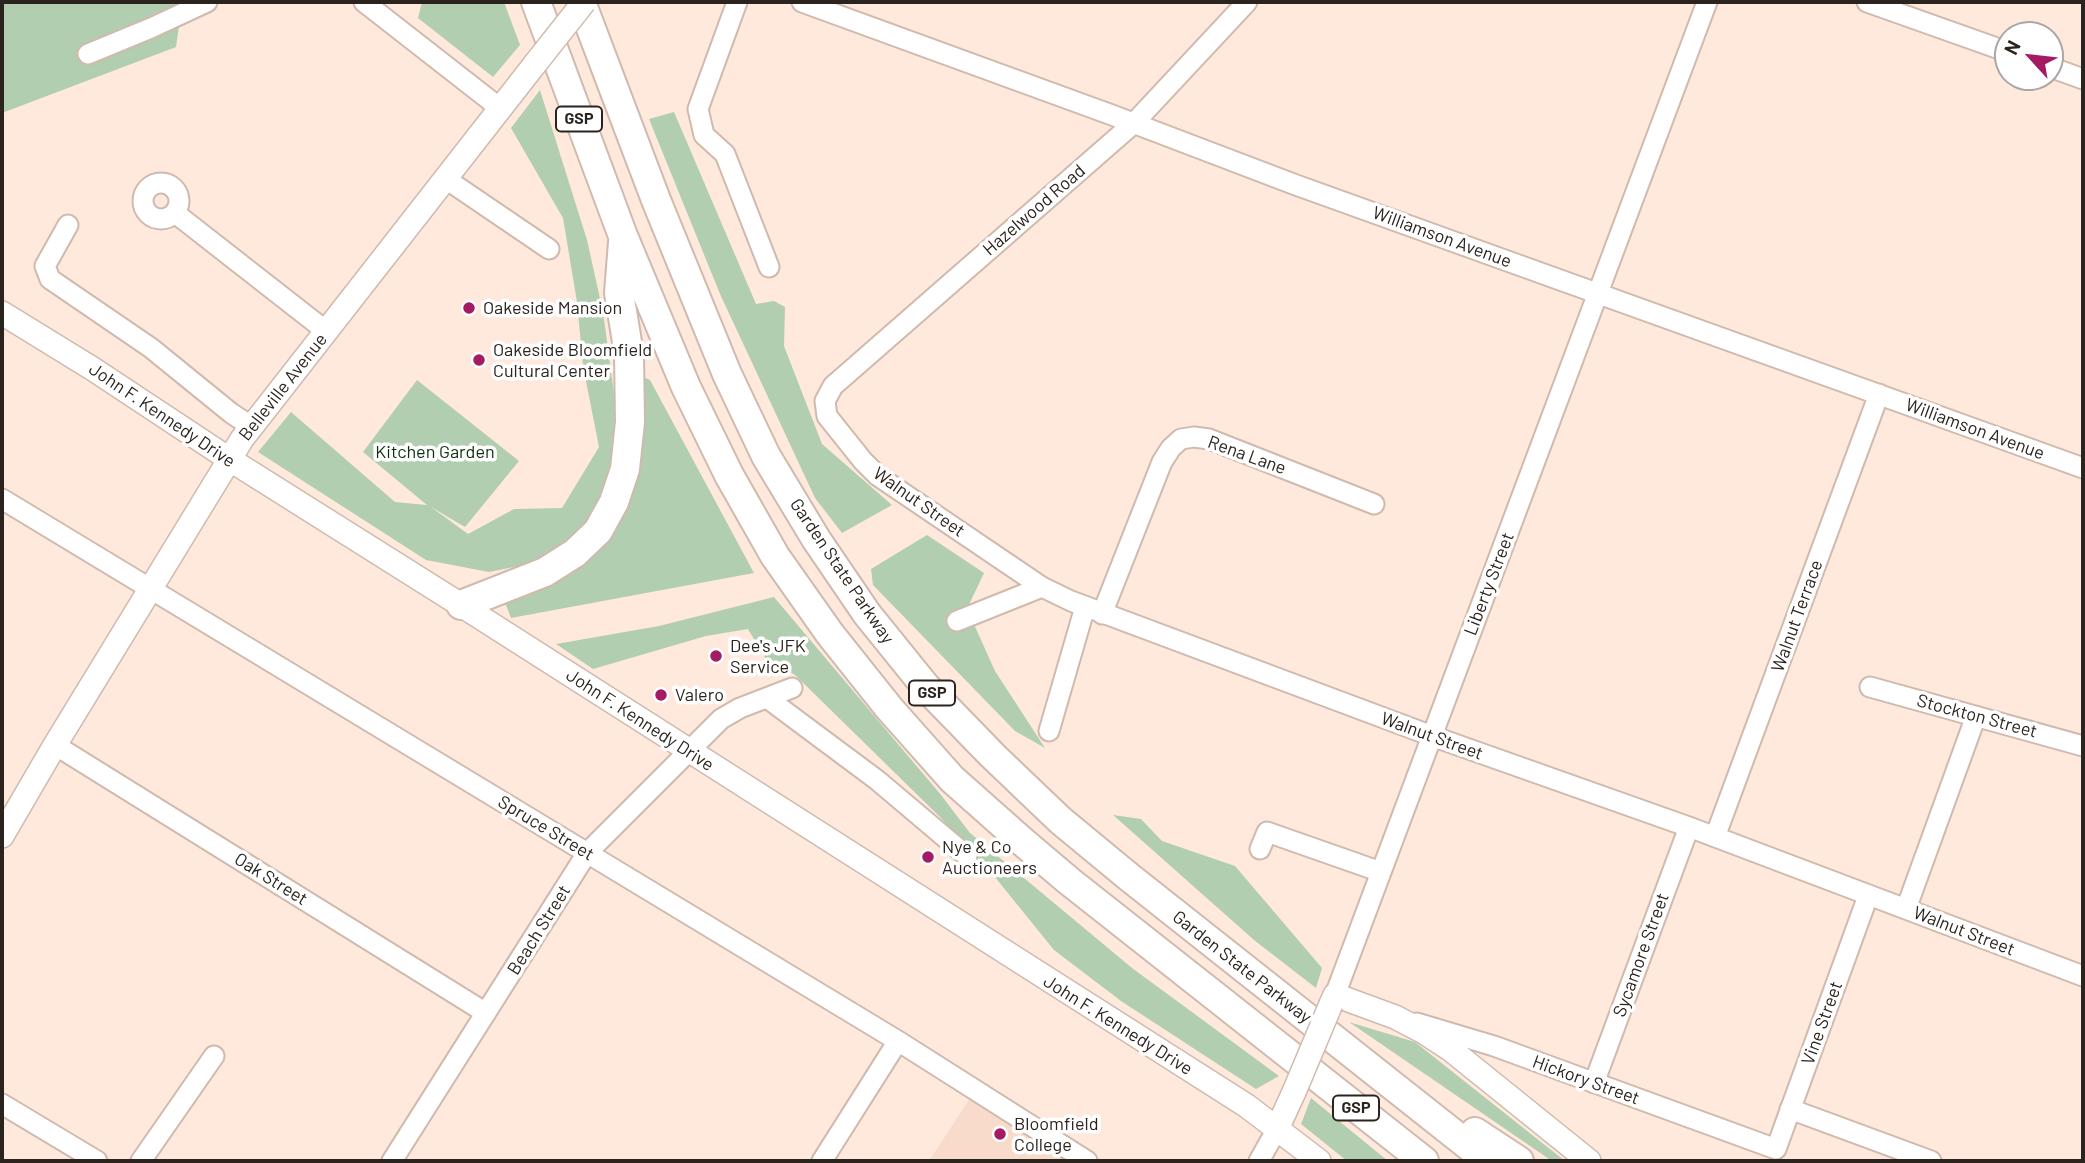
<!DOCTYPE html>
<style>
body{margin:0}
#map{position:relative;width:2085px;height:1163px;overflow:hidden;background:#ffe9dc;font-family:Barlow,sans-serif}
canvas{display:block}
.frame{position:absolute;inset:0;border:4px solid #2a231e;pointer-events:none}
.north{position:absolute;left:1994px;top:21px;width:70px;height:70px;box-sizing:border-box;background:#fff;border:2px solid #aaa7a5;border-radius:50%;rotate:297deg;font-size:19px;font-weight:700;line-height:28px;text-align:center;color:#2a231e}
.north::after{content:'';display:block;margin:auto;width:24px;height:32px;background:#a41b64;clip-path:polygon(50% 0,100% 100%,50% 72%,0 100%)}
</style>
<div id="map">
<canvas width="2085" height="1163"></canvas>
<div class="frame"></div>
<div class="north">N</div>
</div>
<script>
const g = document.querySelector('canvas').getContext('2d');
g.lineJoin = 'round';
function fill(path, color) {
  g.fillStyle = color;
  g.fill(path, 'evenodd');
}
function poly(rows) {
  const path = new Path2D();
  for (const r of rows) {
    if (r.length === 3) {
      path.moveTo(r[0] + r[2], r[1]);
      path.arc(r[0], r[1], r[2], 0, 2 * Math.PI);
      continue;
    }
    path.moveTo(r[0], r[1]);
    for (let i = 2; i < r.length; i += 2) path.lineTo(r[i], r[i + 1]);
  }
  return path;
}
function strokePath(path, color, width, dash) {
  g.strokeStyle = color;
  g.lineWidth = width;
  g.lineCap = dash ? 'butt' : 'round';
  g.setLineDash(dash || []);
  g.stroke(path);
}
function label(font, color, halo, rows, align = 'center') {
  g.font = font + ' Barlow,sans-serif';
  g.lineWidth = 7;
  g.setLineDash([]);
  g.textBaseline = 'middle';
  g.strokeStyle = halo;
  g.fillStyle = color;
  for (const [text, x, y, turn = 0] of rows) {
    g.save();
    g.translate(x, y);
    g.rotate((+turn || 0) * Math.PI / 180);
    g.textAlign = isNaN(turn) ? turn : align;
    if (halo) g.strokeText(text, 0, 0);
    g.fillText(text, 0, 0);
    g.restore();
  }
}
const built = poly([
 [978,1086,1097,1161,929,1161]
]);
const green = poly([
 [2,2,179,2,182,5,176,47,2,113],
 [422,2,504,2,520,45,493,77,418,18],
 [540,90,587,240,603,312,616,408,610,483,584,528,544,561,489,572,426,560,258,452,291,412,395,502,427,505,363,452,417,380,519,461,465,527,431,507,468,534,514,509,562,508,599,447,583,366,577,302,563,218,511,128],
 [674,112,756,304,774,301,785,307,784,346,822,444,892,505,842,533,815,498,720,294,649,119],
 [637,374,650,380,754,573,511,618,504,600,606,536],
 [927,535,984,573,967,609,995,671,1045,748,1015,731,873,585,871,569],
 [774,597,941,795,970,833,1132,968,1279,1076,1256,1089,1121,1001,1054,950,990,871,941,818,794,674,770,666,748,629,706,636,593,669,556,644,659,626],
 [1113,815,1141,819,1162,841,1235,866,1322,968,1316,988,1254,940],
 [1349,1022,1415,1042,1565,1161,1552,1161],
 [1311,1098,1388,1161,1347,1161,1301,1124]
]);
const minor = poly([
 [364,2,501,109],
 [737,2,698,109,704,135,725,154,769,267],
 [802,2,1112,115,1296,185,2083,468],
 [1247,2,1134,123,833,386,825,401,827,416,863,461,878,476,1042,587,1071,601,1432,736,1689,827,2083,976],
 [1867,2,2008,52],
 [88,54,151,28,207,2],
 [2050,67,2083,79],
 [446,179,549,249],
 [161,201,18],
 [175,213,326,331],
 [68,225,45,266,50,279,151,348,231,413,252,427],
 [2,499,898,1041,1087,1161],
 [1102,614,1162,462,1171,448,1181,439,1194,437,1209,439,1374,504],
 [957,621,1042,587],
 [1870,687,2083,746],
 [767,698,877,780,967,856],
 [1049,731,1085,607],
 [55,745,486,1013],
 [1715,837,1879,394],
 [1260,849,1267,832,1381,872],
 [1906,909,1976,716],
 [1335,995,1707,2],
 [1417,1023,1494,1046,1776,1149,1868,896],
 [1594,1083,1689,827],
 [2,1104,97,1161],
 [1790,1109,1931,1161],
 [141,1161,214,1056],
 [392,1161,587,853,721,719,740,708,792,688],
 [822,1161,898,1041],
 [1259,1161,1277,1129]
]);
const major = poly([
 [2,313,93,369,229,459,461,605,1247,1106,1319,1161],
 [2,836,55,745,242,439,535,64],
 [1331,1004,1335,995,1395,1017,1424,1032,1450,1049,1589,1161],
 [1277,1129,1294,1092]
]);
const highway = poly([
 [536,2,623,236,686,387,729,475,775,556,830,634,889,708,952,779,1023,842,1069,881,1424,1161],
 [581,2,656,200,727,374,766,456,816,539,867,614,926,687,992,755,1060,820,1129,877,1488,1161],
 [461,605,545,572,575,553,598,531,614,502,625,469,630,422,629,354,619,293,623,242],
 [1475,1132,1519,1161]
]);
const majorBridge = poly([
 [535,64,584,2],
 [1294,1092,1331,1004]
]);
const markers = [
 [469,308,7,"#a41b64"],
 [479,360,7,"#a41b64"],
 [716,656,7,"#a41b64"],
 [661,695,7,"#a41b64"],
 [928,857,7,"#a41b64"],
 [1000,1134,7,"#a41b64"]
];
const shields = [
 [579,119,46],
 [932,693,46],
 [1356,1108,46]
];
const shieldNames = [
 ["GSP",579,119],
 ["GSP",932,693],
 ["GSP",1356,1108]
];
const streetNames = [
 ["Hazelwood Road",1034,210,-41],
 ["Williamson Avenue",1442,237,20],
 ["Belleville Avenue",283,387,-52],
 ["John F. Kennedy Drive",162,415,34],
 ["Williamson Avenue",1975,429,20],
 ["Rena Lane",1247,455,20],
 ["Walnut Street",919,502,35],
 ["Garden State Parkway",842,571,56],
 ["Liberty Street",1489,584,-69],
 ["Walnut Terrace",1797,616,-70],
 ["Stockton Street",1977,716,15],
 ["John F. Kennedy Drive",640,720,33],
 ["Walnut Street",1432,736,20],
 ["Spruce Street",546,828,31],
 ["Oak Street",271,879,32],
 ["Beach Street",539,930,-58],
 ["Walnut Street",1964,931,21],
 ["Sycamore Street",1641,955,-70],
 ["Garden State Parkway",1242,967,38],
 ["Vine Street",1822,1023,-70],
 ["John F. Kennedy Drive",1118,1025,32],
 ["Hickory Street",1586,1080,20]
];
const poiNames = [
 ["Oakeside Mansion",483,308],
 ["Oakeside Bloomfield",493,350],
 ["Cultural Center",493,371],
 ["Dee's JFK",730,646],
 ["Service",730,667],
 ["Valero",675,695],
 ["Nye & Co",942,847],
 ["Auctioneers",942,868],
 ["Bloomfield",1014,1124],
 ["College",1014,1145]
];
const parkNames = [
 ["Kitchen Garden",435,452]
];
fill(built, '#f8dbca');
fill(green, '#b2ceb1');
strokePath(minor, '#cfbaad', 23);
strokePath(major, '#cfbaad', 26);
strokePath(highway, '#cfbaad', 32);
strokePath(minor, '#fff', 19);
strokePath(major, '#fff', 23);
strokePath(highway, '#fff', 28);
strokePath(majorBridge, '#cfbaad', 26, []);
strokePath(majorBridge, '#fff', 23);
for (const [x, y, r, color] of markers) {
  const dot = new Path2D();
  dot.arc(x, y, r, 0, 2 * Math.PI);
  g.fillStyle = color;
  g.fill(dot);
  strokePath(dot, '#fff', 2.5);
}
for (const [x, y, w] of shields) {
  const box = new Path2D();
  box.roundRect(x - w / 2, y - 12.5, w, 25, 5);
  g.fillStyle = '#fff';
  g.fill(box);
  strokePath(box, '#2a231e', 2);
}
label('bold 16px', '#2a231e', null, shieldNames);
label('18px', '#2a231e', '#fff', streetNames);
label('18px', '#2a231e', '#fff', poiNames, 'left');
label('18px', '#0a330d', '#fff', parkNames);
</script>
